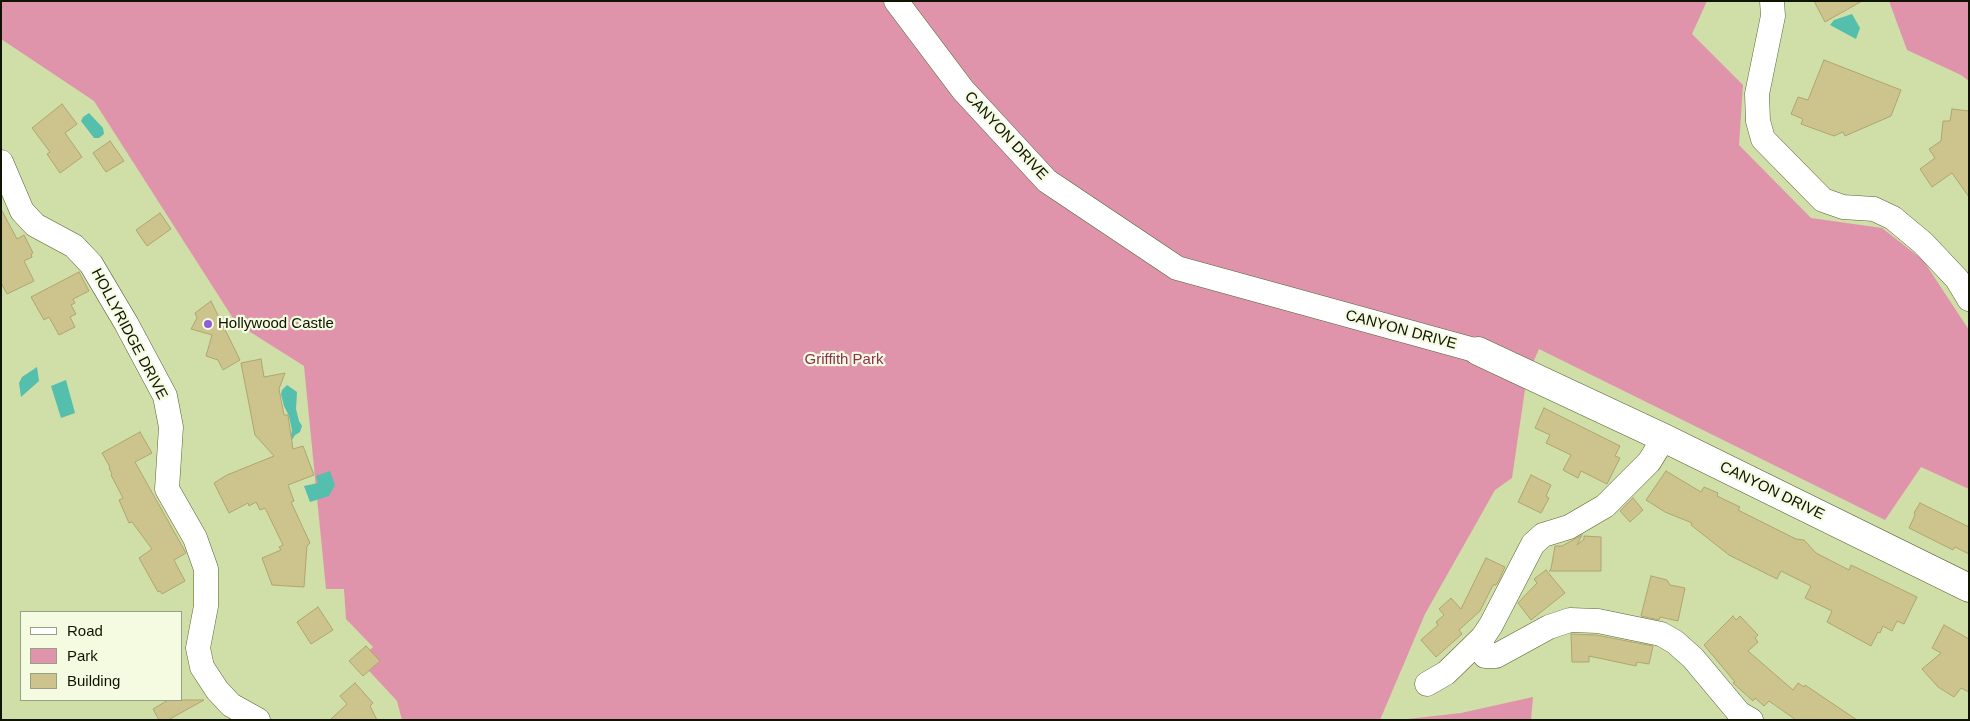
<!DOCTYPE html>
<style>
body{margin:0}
#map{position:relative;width:1970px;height:721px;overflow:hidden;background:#d0dea8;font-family:Helvetica,sans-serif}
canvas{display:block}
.frame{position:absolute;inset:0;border:2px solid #0f1402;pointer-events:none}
.legend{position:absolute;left:20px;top:611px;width:162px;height:90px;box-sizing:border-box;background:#f4fbe0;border:1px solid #989f87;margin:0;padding:6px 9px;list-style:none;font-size:15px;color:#0f1402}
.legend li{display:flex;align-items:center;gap:10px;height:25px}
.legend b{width:25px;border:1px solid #989f87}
</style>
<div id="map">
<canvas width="1970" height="721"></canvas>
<div class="frame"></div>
<ul class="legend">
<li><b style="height:6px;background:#fff"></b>Road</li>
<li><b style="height:14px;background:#df94ab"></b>Park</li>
<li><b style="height:14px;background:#cdc48d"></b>Building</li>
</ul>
</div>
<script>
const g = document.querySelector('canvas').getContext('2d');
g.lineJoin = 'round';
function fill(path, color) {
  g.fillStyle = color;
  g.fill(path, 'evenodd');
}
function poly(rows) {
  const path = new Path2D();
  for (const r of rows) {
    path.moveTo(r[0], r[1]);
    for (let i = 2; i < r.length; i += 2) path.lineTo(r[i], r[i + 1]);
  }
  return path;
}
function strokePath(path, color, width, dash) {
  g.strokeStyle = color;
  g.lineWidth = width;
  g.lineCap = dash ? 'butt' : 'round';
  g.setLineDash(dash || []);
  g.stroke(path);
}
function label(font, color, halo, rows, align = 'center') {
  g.font = font + ' Helvetica,sans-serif';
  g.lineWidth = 4.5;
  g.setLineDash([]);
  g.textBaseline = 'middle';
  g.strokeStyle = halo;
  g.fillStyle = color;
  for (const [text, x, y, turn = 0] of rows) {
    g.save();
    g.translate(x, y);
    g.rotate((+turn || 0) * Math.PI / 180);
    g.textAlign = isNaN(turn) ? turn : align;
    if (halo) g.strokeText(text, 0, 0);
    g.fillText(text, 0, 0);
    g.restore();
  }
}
const green = poly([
 [1,1,1707,1,1692,34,1743,85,1739,145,1811,218,1882,228,1923,260,1969,330,1969,489,1921,467,1885,520,1539,349,1527,376,1512,478,1495,490,1425,614,1380,720,402,720,397,701,359,660,373,647,346,619,344,589,326,589,304,366,236,323,94,101,1,39],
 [1889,1,1969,1,1969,81,1961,75,1907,50],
 [1533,697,1531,720,1399,720,1461,713]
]);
const water = poly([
 [1852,14,1860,28,1856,39,1830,25,1834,20],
 [89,113,103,128,104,134,99,138,94,138,81,121,83,117],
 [37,367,39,381,21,397,19,383,22,377],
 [66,380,75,413,61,418,51,386],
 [287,385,297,392,296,409,299,421,302,426,300,432,295,435,289,445,292,430,289,416,284,406,281,394,282,390],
 [330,471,335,485,329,496,310,502,304,486,318,483,316,476]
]);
const building = poly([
 [1814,1,1862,1,1825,22,1814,1],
 [1824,60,1901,90,1891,116,1845,136,1843,132,1834,136,1801,124,1803,119,1791,114,1798,97,1808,100,1824,60],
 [62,104,77,124,65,133,82,157,60,173,47,154,50,152,32,128,62,104],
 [1952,109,1969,111,1969,197,1952,173,1932,187,1920,169,1935,158,1929,149,1941,141,1943,121,1950,121,1952,109],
 [110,141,124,161,106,172,93,153,110,141],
 [1,209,17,239,24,235,33,253,31,254,32,257,24,261,34,281,7,294,1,283,1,209],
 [160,213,171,229,147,246,136,230,160,213],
 [79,272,89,291,73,299,75,303,71,305,76,314,70,317,75,327,59,335,49,317,44,320,31,297,79,272],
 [211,301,240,360,223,370,218,360,206,356,212,335,191,329,197,318,195,313,211,301],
 [261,359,264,377,285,373,279,389,284,415,288,415,293,449,303,446,314,475,288,485,294,501,291,502,310,543,307,546,304,587,272,585,262,558,281,550,279,547,283,545,265,508,260,510,256,502,249,506,248,503,229,513,214,483,227,475,274,456,255,435,241,363,261,359],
 [1544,408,1620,446,1615,456,1620,458,1607,484,1581,471,1578,478,1563,470,1571,455,1546,443,1550,435,1535,428,1544,408],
 [140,432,152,453,135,462,186,553,174,560,185,581,162,594,160,591,158,592,139,558,152,549,132,522,129,523,119,500,123,498,111,475,112,474,109,468,110,467,102,453,140,432],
 [1666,471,1701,492,1704,487,1718,493,1717,496,1740,507,1738,510,1796,539,1804,540,1816,553,1849,570,1851,565,1917,597,1904,624,1897,621,1892,631,1883,626,1880,633,1878,632,1871,646,1827,622,1832,611,1805,598,1811,586,1781,571,1777,579,1729,555,1691,525,1692,523,1665,512,1646,500,1666,471],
 [1531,475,1551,485,1546,496,1549,498,1541,513,1518,502,1531,475],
 [1633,498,1643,510,1630,522,1620,511,1633,498],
 [1920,503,1969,527,1969,554,1955,547,1953,550,1909,528,1915,515,1914,513,1920,503],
 [1582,535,1577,545,1584,539,1584,536,1601,537,1601,571,1549,571,1551,569,1555,546,1562,546,1582,535],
 [1486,558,1505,567,1499,580,1496,585,1493,585,1480,611,1459,630,1462,634,1436,657,1421,640,1438,625,1436,622,1444,615,1439,609,1451,598,1461,609,1486,558],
 [1546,570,1565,593,1531,620,1518,603,1537,583,1534,579,1546,570],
 [1651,576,1667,580,1670,585,1685,588,1678,621,1660,617,1659,620,1641,616,1651,576],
 [318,607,333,630,311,644,297,622,318,607],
 [1733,616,1736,620,1740,616,1758,635,1755,638,1758,642,1748,651,1793,690,1798,683,1804,687,1805,685,1857,720,1796,720,1769,701,1764,706,1755,698,1753,701,1733,683,1735,682,1704,645,1733,616],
 [1944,625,1969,639,1969,692,1961,688,1954,697,1938,687,1922,669,1941,653,1932,648,1944,625],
 [1571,634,1596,635,1653,646,1649,664,1637,662,1636,666,1589,656,1589,662,1572,662,1571,634],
 [366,646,380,661,363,676,349,661,366,646],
 [355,683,373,703,370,706,377,720,330,720,347,704,340,696,355,683],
 [168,700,204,700,168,720,159,720,153,709,168,700]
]);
const street = poly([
 [896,1,963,90,1047,181,1177,268,1478,351],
 [1772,1,1773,16,1757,94,1758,121,1763,139,1823,200,1843,207,1874,209,1893,218,1923,243,1957,279,1969,299],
 [1,162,22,211,35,225,74,246,91,264,126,323,165,396,171,427,167,489,195,538,206,569,206,606,198,648,202,667,217,690,231,705,258,720],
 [1483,637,1481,648,1485,656,1496,656,1549,627,1570,620,1598,621,1661,634,1675,642,1693,658,1739,713,1751,720],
 [1427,684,1446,673,1483,637,1491,625,1533,544,1543,535,1569,527,1605,506,1649,462,1664,438]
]);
const secondary = poly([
 [1478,351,1664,438,1969,588]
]);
const markers = [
 [208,324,5,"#8f5dd6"]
];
const streetNames = [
 ["CANYON DRIVE",1006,136,47],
 ["CANYON DRIVE",1401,330,15],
 ["HOLLYRIDGE DRIVE",129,334,62],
 ["CANYON DRIVE",1772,491,26]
];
const poiNames = [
 ["Hollywood Castle",218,324]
];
const parkNames = [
 ["Griffith Park",844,360]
];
fill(green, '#df94ab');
fill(water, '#53bfac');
fill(building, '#cdc48d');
strokePath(building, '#aea570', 1);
strokePath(street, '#566231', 25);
strokePath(secondary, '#566231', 29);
strokePath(street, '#fff', 24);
strokePath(secondary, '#fff', 28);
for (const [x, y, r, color] of markers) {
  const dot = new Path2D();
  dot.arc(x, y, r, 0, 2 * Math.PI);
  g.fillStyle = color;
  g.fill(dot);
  strokePath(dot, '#f4fbe0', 2);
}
label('15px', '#0f1402', '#f4fbe0', streetNames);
label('15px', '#0f1402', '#f4fbe0', poiNames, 'left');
label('15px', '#8c2d52', '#f4fbe0', parkNames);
</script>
